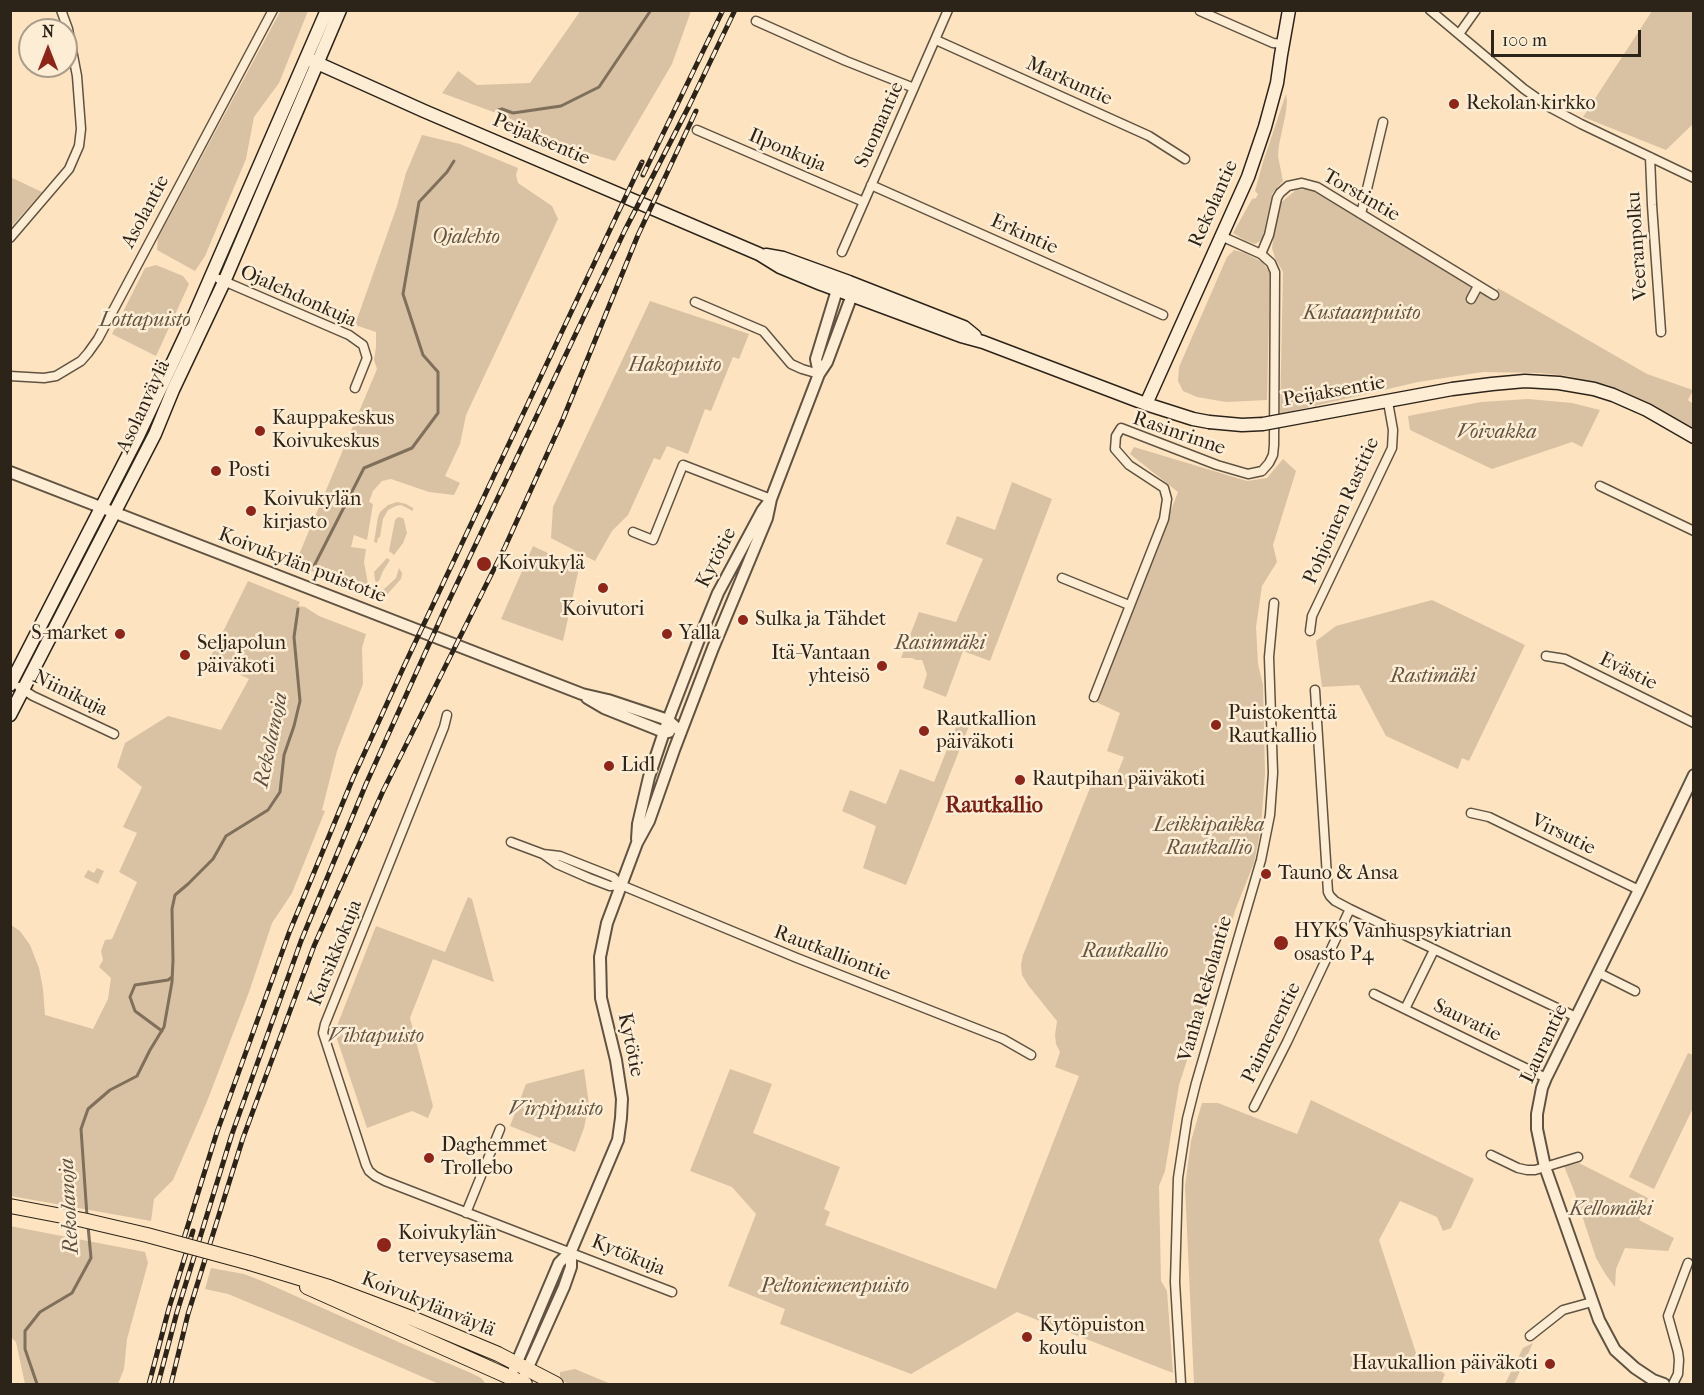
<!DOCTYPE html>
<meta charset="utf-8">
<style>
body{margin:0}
#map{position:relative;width:1704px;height:1395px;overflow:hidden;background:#fde3bf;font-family:"IM FELL French Canon",serif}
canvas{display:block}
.frame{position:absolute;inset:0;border:12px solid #2c2319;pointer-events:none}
.north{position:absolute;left:18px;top:18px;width:60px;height:60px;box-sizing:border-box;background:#feedd5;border:2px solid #aa9c8a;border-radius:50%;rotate:0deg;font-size:16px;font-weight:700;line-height:24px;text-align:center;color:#2c2319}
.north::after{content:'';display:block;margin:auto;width:21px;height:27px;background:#8f2418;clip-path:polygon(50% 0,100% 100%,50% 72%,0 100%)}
.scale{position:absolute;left:1491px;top:30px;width:150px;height:27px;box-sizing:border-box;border:3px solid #2c2319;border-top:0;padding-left:8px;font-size:18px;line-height:21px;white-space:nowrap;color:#2c2319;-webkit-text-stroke:4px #feedd5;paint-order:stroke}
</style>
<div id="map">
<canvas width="1704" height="1395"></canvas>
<div class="frame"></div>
<div class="north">N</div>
<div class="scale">100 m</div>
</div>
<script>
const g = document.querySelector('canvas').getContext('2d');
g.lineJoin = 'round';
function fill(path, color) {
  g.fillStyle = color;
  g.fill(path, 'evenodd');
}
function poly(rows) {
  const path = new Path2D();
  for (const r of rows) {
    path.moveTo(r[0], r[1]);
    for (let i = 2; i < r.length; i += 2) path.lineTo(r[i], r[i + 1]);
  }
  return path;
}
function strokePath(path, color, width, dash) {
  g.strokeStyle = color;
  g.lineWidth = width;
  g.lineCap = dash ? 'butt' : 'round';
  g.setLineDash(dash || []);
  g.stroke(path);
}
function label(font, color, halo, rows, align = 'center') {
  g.font = font + ' "IM FELL French Canon",serif';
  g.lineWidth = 5;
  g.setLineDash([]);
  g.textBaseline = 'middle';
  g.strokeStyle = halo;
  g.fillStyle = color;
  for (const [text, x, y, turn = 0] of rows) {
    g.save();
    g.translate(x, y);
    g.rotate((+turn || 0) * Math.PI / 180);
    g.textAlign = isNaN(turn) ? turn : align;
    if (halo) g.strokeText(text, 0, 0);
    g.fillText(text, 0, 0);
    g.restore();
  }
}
const green = poly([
 [281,10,308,11,279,83,254,117,246,159,205,256,195,271,157,250,158,238],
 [581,10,691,11,672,64,615,161,559,144,507,117,442,93,458,71,477,85,530,83],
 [1652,11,1693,11,1693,124,1666,150,1583,117],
 [1286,94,1287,101,1286,112,1279,145,1278,156,1283,181,1272,194,1262,240,1255,244,1244,240,1233,233,1252,199,1256,198,1258,194,1255,191,1263,162],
 [422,135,460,144,518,168,516,175,518,183,552,206,558,219,466,415,460,444,445,476,460,483,454,495,429,492,391,479,382,481,373,491,369,502,373,504,367,540,354,535,351,547,366,549,364,562,368,584,367,592,331,579,295,564,377,369,374,360,376,347,376,332,355,325,397,206,406,173],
 [10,177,42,192,11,227,10,227],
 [1306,189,1311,190,1492,298,1498,288,1647,374,1693,390,1688,400,1693,404,1693,431,1641,400,1608,385,1567,376,1541,373,1483,372,1418,382,1280,414,1283,272,1275,258,1272,248,1279,204,1296,190],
 [1234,250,1245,253,1262,262,1270,273,1267,400,1226,402,1197,397,1183,391,1178,381,1179,367,1227,257],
 [156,265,183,276,189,284,156,356,112,334,145,268],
 [650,301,749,334,739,359,733,357,711,411,705,409,688,454,667,446,660,460,654,458,628,515,612,531,595,561,551,538,553,507],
 [1528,399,1572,403,1600,410,1582,447,1572,442,1492,469,1410,430,1408,416,1481,402],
 [1134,447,1247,481,1267,478,1283,459,1296,471,1273,545,1277,562,1262,586,1256,627,1258,664,1263,685,1265,774,1261,827,1254,863,1236,908,1179,1085,1165,1171,1159,1186,1161,1281,1167,1291,1173,1373,1017,1312,911,1374,780,1324,785,1309,728,1286,756,1214,732,1187,690,1171,730,1069,772,1084,753,1133,840,1167,824,1209,830,1212,825,1225,996,1289,1079,1076,1055,1067,1060,1052,1056,1044,1055,1035,1057,1021,1028,985,1022,975,1021,965,1023,955,1096,773,1115,779,1124,757,1107,751,1120,713,1096,702,1178,492,1130,454],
 [1012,482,1052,499,990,661,963,651,946,697,923,688,927,674,922,660,916,660,912,658,901,658,919,612,956,622,983,559,946,544,957,516,995,530],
 [397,502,406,504,413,508,413,511,401,505,396,506,388,510,383,519,380,537,378,538,377,543,374,542,378,517,380,512,388,505],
 [398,517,403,518,404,520,407,533,403,543,394,555,389,551,395,520],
 [533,546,579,568,563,641,501,619],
 [387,558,390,560,383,571,379,581,376,582,375,580,374,572],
 [399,568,402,573,401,579,384,598,380,597,383,590,396,578],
 [248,581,300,602,298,606,305,607,319,616,366,634,362,648,363,684,337,751,322,810,325,811,292,893,272,923,249,992,206,1104,173,1180,154,1199,151,1221,11,1196,11,925,20,931,30,945,39,968,43,989,45,1015,93,1029,108,999,111,978,99,967,103,960,101,951,105,940,112,939,137,882,119,872,137,833,123,827,142,787,117,767,125,743,168,716,221,730,249,679,209,660],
 [1432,600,1525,645,1469,761,1462,758,1458,769,1386,736,1359,685,1322,687,1316,641,1336,626],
 [962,712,973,716,906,885,863,868,876,826,842,811,850,790,886,804,900,769,934,782],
 [97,868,104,871,98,884,84,877,88,870,94,873],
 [468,897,472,899,494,982,433,959,410,1018,433,1106,428,1118,412,1111,367,1128,336,1036,337,1026,376,926,445,952],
 [1688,1053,1693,1055,1693,1108,1654,1189,1629,1177],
 [584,1069,589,1104,584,1128,575,1152,510,1126,526,1084],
 [1311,1100,1474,1179,1451,1228,1443,1231,1437,1217,1400,1201,1379,1240,1419,1362,1439,1370,1445,1374,1441,1384,1194,1384,1185,1186,1191,1141,1202,1103,1218,1103,1297,1134],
 [1579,1163,1648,1198,1639,1220,1674,1238,1668,1251,1625,1248,1616,1269,1615,1287,1606,1275,1596,1258,1574,1191,1564,1166],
 [10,1226,145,1252,148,1263,127,1339,124,1369,118,1384,25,1384,16,1342,11,1337],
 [211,1268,244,1274,262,1281,403,1344,471,1373,481,1378,486,1384,439,1384,298,1323,228,1294,205,1289],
 [1533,1343,1514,1384,1505,1384,1523,1348],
 [575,1369,611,1384,570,1384,560,1380,560,1372]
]);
const stream = poly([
 [498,110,502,109,513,113,561,106,599,87,651,10],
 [314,566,364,468,412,448,438,413,438,372,423,355,403,294,419,202,447,172,454,161],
 [162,1031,135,1011,130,997,135,985,168,980,172,977],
 [87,1216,81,1129,88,1109,110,1090,137,1076,150,1050,164,1027,172,982,173,960,172,909,175,895,188,884,213,859,226,836,268,810,280,792,284,755,294,726,300,701,294,637,298,609],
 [37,1384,25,1349,25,1331,40,1312,72,1293,91,1258,88,1226]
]);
const minor = poly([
 [1430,10,1524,89,1551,108,1581,124,1694,178],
 [1200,11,1273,43,1283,44],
 [756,21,846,61,914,88],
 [1459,34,1476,10],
 [936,40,1149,136,1185,159],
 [697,130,864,202],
 [1650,157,1652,205,1661,332],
 [871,185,1163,315],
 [1361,214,1383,122],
 [10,238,69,169,79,146,81,129,77,76,68,29,61,10],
 [842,252,948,10],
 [1261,254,1269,235,1277,198,1280,193,1288,186,1302,183,1317,187,1494,295],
 [219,279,349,335,363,345,367,358,355,388],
 [1471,299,1478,286],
 [695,302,763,331,791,364,802,369,819,374],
 [10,376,44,378,56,376,81,361,88,353,98,339,273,10],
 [1600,486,1694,531],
 [633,532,653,540,683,465,771,499],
 [1062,578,1129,605],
 [1310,631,1312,616,1392,448,1393,430,1388,402],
 [1546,656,1565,659,1694,723],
 [19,687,33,696,114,734],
 [1315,690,1328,892,1330,896,1335,901,1350,909,1576,1017],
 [1094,697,1164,519,1167,499,1164,488,1129,465,1115,449,1116,436,1121,428,1217,465,1248,474,1262,471,1269,463,1273,455,1274,445,1275,272,1271,263,1261,254,1221,236],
 [447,715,444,727,325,1024,323,1033,366,1165,369,1171,375,1176,385,1181,672,1292],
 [1471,813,1489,817,1639,890],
 [511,842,543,854,557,864,589,878,610,886,621,885,797,958,1003,1039,1031,1055],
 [543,854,560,856,613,877,621,885],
 [1599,973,1635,991],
 [1374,994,1546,1078],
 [1405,1009,1434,950],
 [1254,1107,1287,1042,1350,909],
 [1491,1155,1518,1168,1527,1170,1535,1170,1578,1157],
 [466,1213,500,1129],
 [1530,1336,1563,1310,1592,1302],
 [1181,1384,1175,1282,1178,1178,1187,1119,1196,1083,1261,860,1270,815,1273,773,1269,657,1274,603],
 [1673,1384,1678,1374,1679,1360,1678,1352,1668,1316,1688,1263]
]);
const tertiary = poly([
 [10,472,582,694,608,700,668,720,681,732],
 [587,698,604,708,664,732,669,732],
 [637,839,638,824,649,777,668,720,698,642,718,593,762,511,771,499],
 [514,1369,559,1263,571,1251,618,1140,621,1118,622,1099,616,1060,601,998,600,957,607,923,637,843,649,821,674,750,713,648,767,518,771,499,819,374,827,362,852,295,849,282,837,290,816,359,819,374],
 [525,1374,564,1287,571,1267,571,1251],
 [1664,1384,1653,1380,1635,1368,1615,1350,1599,1320,1545,1167,1537,1129,1537,1114,1542,1088,1546,1078,1639,890,1694,775]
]);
const secondary = poly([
 [306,58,424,111,759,254,780,267,821,284,961,336,983,342,1146,404,1193,419,1209,422],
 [766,255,783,258,849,282,964,327,975,336],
 [1146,404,1248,177,1265,127,1277,83,1281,55,1289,10],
 [1317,414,1452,389,1492,384,1525,381,1559,383,1594,389,1613,395,1647,410,1694,437],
 [10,685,138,436,186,334,327,10],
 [10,715,155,434,173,390,224,282,340,10]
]);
const primary = poly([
 [250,1263,329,1287,414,1319,498,1354,556,1384],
 [307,1287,525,1384]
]);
const rail = poly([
 [643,175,723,10],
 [184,1238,217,1132,289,933,353,778,405,664,642,162],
 [149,1384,169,1308,193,1231],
 [158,1384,177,1312,232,1134,301,941,366,784,444,611,625,230,689,106,735,10],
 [171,1384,188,1314,243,1138,314,946,383,791,505,547,563,419,638,235,696,111]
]);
const secondaryBridge = poly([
 [1209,422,1242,425,1263,424,1317,414]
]);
const primaryBridge = poly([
 [10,1206,83,1220,147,1235,250,1263]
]);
const markers = [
 [1454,104,6,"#8f2418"],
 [260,431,6,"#8f2418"],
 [216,471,6,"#8f2418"],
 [251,511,6,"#8f2418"],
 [484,564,8,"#8f2418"],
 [603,588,6,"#8f2418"],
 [743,620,6,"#8f2418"],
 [120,634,6,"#8f2418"],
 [667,634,6,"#8f2418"],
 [185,655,6,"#8f2418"],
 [882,666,6,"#8f2418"],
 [1216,725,6,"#8f2418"],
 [924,731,6,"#8f2418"],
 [609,766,6,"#8f2418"],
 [1020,780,6,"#8f2418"],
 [1266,874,6,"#8f2418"],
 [1281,943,8,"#8f2418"],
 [429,1158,6,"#8f2418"],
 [384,1245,8,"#8f2418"],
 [1027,1337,6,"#8f2418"],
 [1550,1364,6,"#8f2418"]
];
const streetNames = [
 ["Markuntie",1069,82,24],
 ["Suomantie",880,125,-66],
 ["Peijaksentie",541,140,23],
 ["Ilponkuja",787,151,23],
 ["Torstintie",1361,196,30],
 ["Rekolantie",1214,204,-66],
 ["Asolantie",146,212,-62],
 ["Erkintie",1024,235,24],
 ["Veeranpolku",1638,246,-94],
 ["Ojalehdonkuja",298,297,24],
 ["Peijaksentie",1334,392,-10],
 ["Asolanväylä",144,407,-65],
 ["Rasinrinne",1179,434,19],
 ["Pohjoinen Rastitie",1342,511,-66],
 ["Kytötie",717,558,-63],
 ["Koivukylän puistotie",302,566,21],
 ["Evästie",1628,672,26],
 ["Niinikuja",70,694,26],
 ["Virsutie",1563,835,26],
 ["Karsikkokuja",336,953,-68],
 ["Rautkalliontie",832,954,21],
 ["Vanha Rekolantie",1206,989,-74],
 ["Sauvatie",1467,1021,26],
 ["Paimenentie",1272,1033,-64],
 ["Laurantie",1545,1044,-65],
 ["Kytötie",630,1045,78],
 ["Kytökuja",628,1256,22],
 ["Koivukylänväylä",428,1305,22]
];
const poiNames = [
 ["Rekolan kirkko",1466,104],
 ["Kauppakeskus",272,419],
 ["Koivukeskus",272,442],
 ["Posti",228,471],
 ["Koivukylän",263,500],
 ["kirjasto",263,523],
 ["Koivukylä",498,564],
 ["Koivutori",603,610,"center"],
 ["Sulka ja Tähdet",755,620],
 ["S-market",108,634,"right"],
 ["Yalla",679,634],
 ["Seljapolun",197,644],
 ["päiväkoti",197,667],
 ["Itä-Vantaan",870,654,"right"],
 ["yhteisö",870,677,"right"],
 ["Puistokenttä",1228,714],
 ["Rautkallio",1228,737],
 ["Rautkallion",936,720],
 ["päiväkoti",936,743],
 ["Lidl",621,766],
 ["Rautpihan päiväkoti",1032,780],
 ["Tauno & Ansa",1278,874],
 ["HYKS Vanhuspsykiatrian",1294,932],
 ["osasto P4",1294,955],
 ["Daghemmet",441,1146],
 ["Trollebo",441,1169],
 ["Koivukylän",398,1234],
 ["terveysasema",398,1257],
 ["Kytöpuiston",1039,1326],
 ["koulu",1039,1349],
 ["Havukallion päiväkoti",1538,1364,"right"]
];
const parkNames = [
 ["Ojalehto",466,238],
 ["Kustaanpuisto",1362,314],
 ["Lottapuisto",145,321],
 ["Hakopuisto",675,366],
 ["Voivakka",1497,433],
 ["Rasinmäki",940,644],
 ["Rastimäki",1433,677],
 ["Leikkipaikka",1209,826],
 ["Rautkallio",1209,849],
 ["Rautkallio",1125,952],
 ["Vihtapuisto",376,1037],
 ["Virpipuisto",556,1110],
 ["Kellomäki",1611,1210],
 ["Peltoniemenpuisto",835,1287]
];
const waterNames = [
 ["Rekolanoja",272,740,-78],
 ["Rekolanoja",70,1206,-93]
];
const quarterNames = [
 ["Rautkallio",994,807]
];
fill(green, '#d9c2a3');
strokePath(stream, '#7f6f5b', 3);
strokePath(minor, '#605342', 11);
strokePath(tertiary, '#605342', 14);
strokePath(secondary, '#2c2319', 15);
strokePath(primary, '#2c2319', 16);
strokePath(minor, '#feedd5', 8);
strokePath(tertiary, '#feedd5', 10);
strokePath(secondary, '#feedd5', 12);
strokePath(primary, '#fde3bf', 14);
strokePath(rail, '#2c2319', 5);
strokePath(rail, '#feedd5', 3, [9]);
strokePath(secondaryBridge, '#2c2319', 15, []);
strokePath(primaryBridge, '#2c2319', 16, []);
strokePath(secondaryBridge, '#feedd5', 12);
strokePath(primaryBridge, '#fde3bf', 14);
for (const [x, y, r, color] of markers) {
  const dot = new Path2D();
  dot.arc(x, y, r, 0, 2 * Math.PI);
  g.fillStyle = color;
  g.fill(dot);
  strokePath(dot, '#feedd5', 2);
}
label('20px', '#2c2319', '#feedd5', streetNames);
label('20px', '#2c2319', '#feedd5', poiNames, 'left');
label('italic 20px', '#605342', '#feedd5', parkNames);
label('italic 21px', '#5c4f40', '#feedd5', waterNames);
label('bold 22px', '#7a1f14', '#feedd5', quarterNames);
</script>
